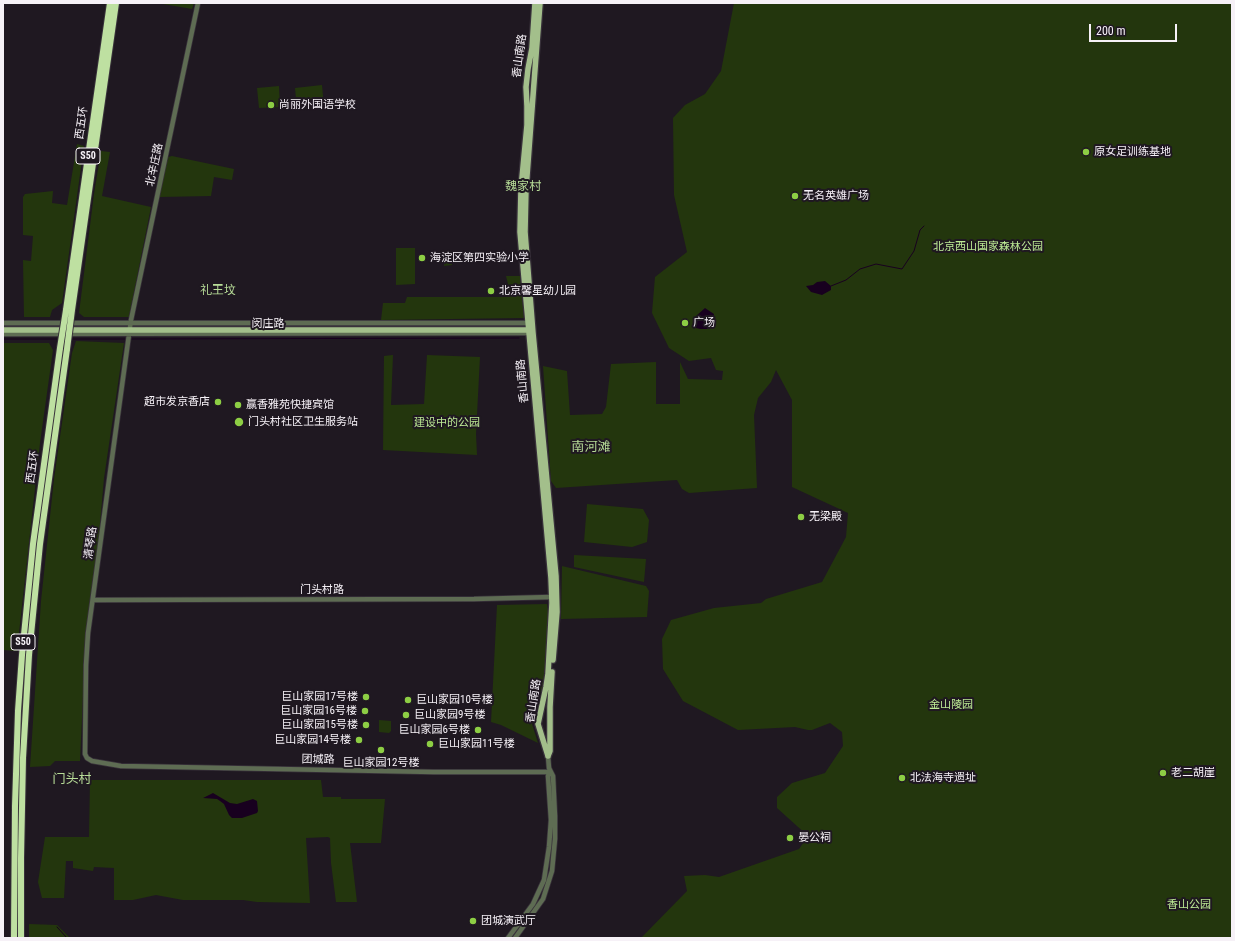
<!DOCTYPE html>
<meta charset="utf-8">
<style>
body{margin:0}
#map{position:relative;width:1235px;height:941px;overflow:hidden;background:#1f1821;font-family:"Roboto Condensed",sans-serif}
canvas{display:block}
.frame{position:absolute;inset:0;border:4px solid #f6f1f7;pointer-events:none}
.scale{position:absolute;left:1089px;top:24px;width:88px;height:18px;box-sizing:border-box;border:2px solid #f6f1f7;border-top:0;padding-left:5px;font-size:12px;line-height:14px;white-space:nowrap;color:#f6f1f7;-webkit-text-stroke:3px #1f1821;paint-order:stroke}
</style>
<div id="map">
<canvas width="1235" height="941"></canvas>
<div class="frame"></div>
<div class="scale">200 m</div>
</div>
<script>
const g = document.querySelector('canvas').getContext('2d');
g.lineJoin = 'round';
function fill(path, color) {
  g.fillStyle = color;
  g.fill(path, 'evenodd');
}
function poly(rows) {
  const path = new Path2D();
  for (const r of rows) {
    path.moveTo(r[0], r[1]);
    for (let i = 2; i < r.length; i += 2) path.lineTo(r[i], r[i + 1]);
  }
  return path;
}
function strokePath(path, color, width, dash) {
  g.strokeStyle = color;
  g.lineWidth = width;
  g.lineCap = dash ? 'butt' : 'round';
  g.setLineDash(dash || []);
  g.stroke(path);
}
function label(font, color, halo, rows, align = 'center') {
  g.font = font + ' "Roboto Condensed","Noto Sans SC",sans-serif';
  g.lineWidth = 4;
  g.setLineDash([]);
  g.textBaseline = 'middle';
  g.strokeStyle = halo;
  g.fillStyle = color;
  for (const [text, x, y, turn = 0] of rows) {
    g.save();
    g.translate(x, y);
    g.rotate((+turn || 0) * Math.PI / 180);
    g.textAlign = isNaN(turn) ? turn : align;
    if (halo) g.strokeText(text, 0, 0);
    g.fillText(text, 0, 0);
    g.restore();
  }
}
const green = poly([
 [157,3,194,3,192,9],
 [734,3,1232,3,1232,938,641,938,687,891,684,876,705,875,719,877,799,849,808,836,777,808,777,797,792,783,825,773,843,746,842,732,830,723,812,730,808,730,795,727,738,730,683,701,663,669,662,639,671,620,714,608,761,603,766,599,822,582,846,537,848,513,792,487,792,400,776,370,771,382,758,398,754,415,757,488,689,493,682,489,677,480,556,488,551,481,543,366,567,371,570,415,602,414,606,407,611,364,656,362,656,404,680,404,680,362,688,379,722,380,723,371,716,370,711,358,689,361,669,348,652,313,655,277,687,252,674,195,673,118,685,105,705,94,721,71],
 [322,85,324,107,297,110,295,88],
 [279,86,280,107,259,108,257,88],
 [77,144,84,146,62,303,52,310,50,317,24,317,23,260,31,261,33,236,23,235,23,197,25,194,53,191,52,203,67,205],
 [101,151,110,152,102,196,151,207,129,317,84,317,79,313,94,194],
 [172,156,234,169,232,180,214,177,211,196,159,197,168,157],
 [396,248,415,248,415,284,396,285],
 [444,251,451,251,452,265,444,266],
 [506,276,520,276,524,318,381,320,383,303,405,303,407,297,506,297,508,284],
 [76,341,124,343,104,478,98,547,86,632,80,761,55,761,50,766,30,767,41,601,54,479,72,353],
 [4,343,49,343,53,350,40,443,17,651,3,650,3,353],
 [393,355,391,405,424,404,427,355,480,357,476,434,477,455,383,450,384,356],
 [587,504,643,509,649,520,647,542,632,547,584,542],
 [574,555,646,559,644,582,574,567],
 [562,566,646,586,649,591,647,617,561,619],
 [547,604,549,622,543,687,532,724,538,743,501,725,491,722,497,605],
 [379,720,391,721,391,731,389,733,379,732],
 [90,780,321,780,323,797,341,797,341,799,385,799,381,843,350,843,357,902,336,902,331,863,330,838,328,837,306,838,310,903,257,902,243,900,183,900,156,895,133,900,114,900,114,868,94,867,93,871,73,868,73,861,66,861,64,898,42,898,38,882,45,837,89,837],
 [29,924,57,925,70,938,29,938]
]);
const water = poly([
 [825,281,831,286,831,290,822,295,811,292,806,286,813,285,817,282],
 [705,308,714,314,712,324,707,329,700,329,696,328,695,317],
 [213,793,230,803,237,804,253,799,257,801,258,811,257,813,242,818,232,818,229,815,224,804,220,801,217,799,203,798]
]);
const stream = poly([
 [831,286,846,280,860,269,876,264,902,269,914,251,920,230,924,226],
 [3,339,59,339],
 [72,339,127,339],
 [130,339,519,338],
 [57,927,67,938]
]);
const minor = poly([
 [198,3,131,320,88,633,86,665,85,754,87,758,92,761,121,766,434,772,550,772],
 [3,323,531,323],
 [3,334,531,333],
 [93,600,474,599,552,597],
 [508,938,533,904,544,880,549,847,551,820,548,776,550,772],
 [515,938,543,899,552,871,555,839,555,816,553,776,549,768,548,756]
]);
const major = poly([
 [535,3,532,48,528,69,526,87,527,106,527,125,521,188,520,232,551,578,552,603,548,674,546,687,538,724,548,756],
 [540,3,526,189,525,232,533,333,556,576,557,612,553,660],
 [3,330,531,330],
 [548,756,550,751,550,707,552,672]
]);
const highway = poly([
 [66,310,110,3],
 [72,310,116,3],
 [14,938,15,806,18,711,22,655,33,544,60,348],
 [21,938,21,858,23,758,29,655,40,544,67,349]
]);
const highwayBridge = poly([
 [60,348,66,310],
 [67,349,72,310]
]);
const markers = [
 [271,105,4,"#8dce44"],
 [1086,152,4,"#8dce44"],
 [795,196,4,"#8dce44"],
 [422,258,4,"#8dce44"],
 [491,291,4,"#8dce44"],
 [685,323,4,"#8dce44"],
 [218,402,4,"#8dce44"],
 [238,405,4,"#8dce44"],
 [239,422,5,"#8dce44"],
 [801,517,4,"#8dce44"],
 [366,697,4,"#8dce44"],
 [408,700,4,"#8dce44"],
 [365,711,4,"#8dce44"],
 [406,715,4,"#8dce44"],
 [366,725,4,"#8dce44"],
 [478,730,4,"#8dce44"],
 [359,740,4,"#8dce44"],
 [430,744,4,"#8dce44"],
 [381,750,4,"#8dce44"],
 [1163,773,4,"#8dce44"],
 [902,778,4,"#8dce44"],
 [790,838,4,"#8dce44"],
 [473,921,4,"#8dce44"]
];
const shields = [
 [88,156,24],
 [23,642,24]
];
const shieldNames = [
 ["S50",88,156],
 ["S50",23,642]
];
const streetNames = [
 ["香山南路",520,56,-82],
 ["西五环",82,123,-82],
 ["北辛庄路",155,165,-78],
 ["闵庄路",268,324],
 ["香山南路",523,381,-95],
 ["西五环",33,467,-82],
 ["清琴路",91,543,-82],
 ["门头村路",322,590],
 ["香山南路",534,701,-81],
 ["团城路",318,760,1]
];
const poiNames = [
 ["尚丽外国语学校",279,105],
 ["原女足训练基地",1094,152],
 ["无名英雄广场",803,196],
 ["海淀区第四实验小学",430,258],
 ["北京馨星幼儿园",499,291],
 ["广场",693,323],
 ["超市发京香店",210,402,"right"],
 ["赢香雅苑快捷宾馆",246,405],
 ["门头村社区卫生服务站",248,422],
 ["无梁殿",809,517],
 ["巨山家园17号楼",358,697,"right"],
 ["巨山家园10号楼",416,700],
 ["巨山家园16号楼",357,711,"right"],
 ["巨山家园9号楼",414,715],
 ["巨山家园15号楼",358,725,"right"],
 ["巨山家园6号楼",470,730,"right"],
 ["巨山家园14号楼",351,740,"right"],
 ["巨山家园11号楼",438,744],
 ["巨山家园12号楼",381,763,"center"],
 ["老二胡崖",1171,773],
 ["北法海寺遗址",910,778],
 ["晏公祠",798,838],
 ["团城演武厅",481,921]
];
const parkNames = [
 ["北京西山国家森林公园",988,247],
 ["建设中的公园",447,423],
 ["金山陵园",951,705],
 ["香山公园",1189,905]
];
const neighbourhoodNames = [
 ["魏家村",523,187],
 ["礼王坟",218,291]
];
const quarterNames = [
 ["南河滩",591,448],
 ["门头村",72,780]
];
fill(green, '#23360d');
fill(water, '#18001f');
strokePath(stream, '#18001f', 1);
strokePath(minor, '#39323b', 6);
strokePath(major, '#39323b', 8);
strokePath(highway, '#39323b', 8);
strokePath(minor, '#5e6c53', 4.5);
strokePath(major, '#a3bf8b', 5.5);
strokePath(highway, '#bee0a1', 6);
strokePath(highwayBridge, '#39323b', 8, []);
strokePath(highwayBridge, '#bee0a1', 6);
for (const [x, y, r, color] of markers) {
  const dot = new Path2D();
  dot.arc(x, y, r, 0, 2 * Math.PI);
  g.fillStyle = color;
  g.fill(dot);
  strokePath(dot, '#1f1821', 1.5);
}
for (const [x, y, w] of shields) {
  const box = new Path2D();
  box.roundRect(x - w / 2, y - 8, w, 16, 3);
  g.fillStyle = '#1f1821';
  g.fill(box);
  strokePath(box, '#f6f1f7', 1);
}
label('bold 10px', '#f6f1f7', null, shieldNames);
label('11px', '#f6f1f7', '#1f1821', streetNames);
label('11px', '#f6f1f7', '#1f1821', poiNames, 'left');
label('11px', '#bdeb95', '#1f1821', parkNames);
label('12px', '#b8dd98', '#1f1821', neighbourhoodNames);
label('13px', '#b8dd98', '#1f1821', quarterNames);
</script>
